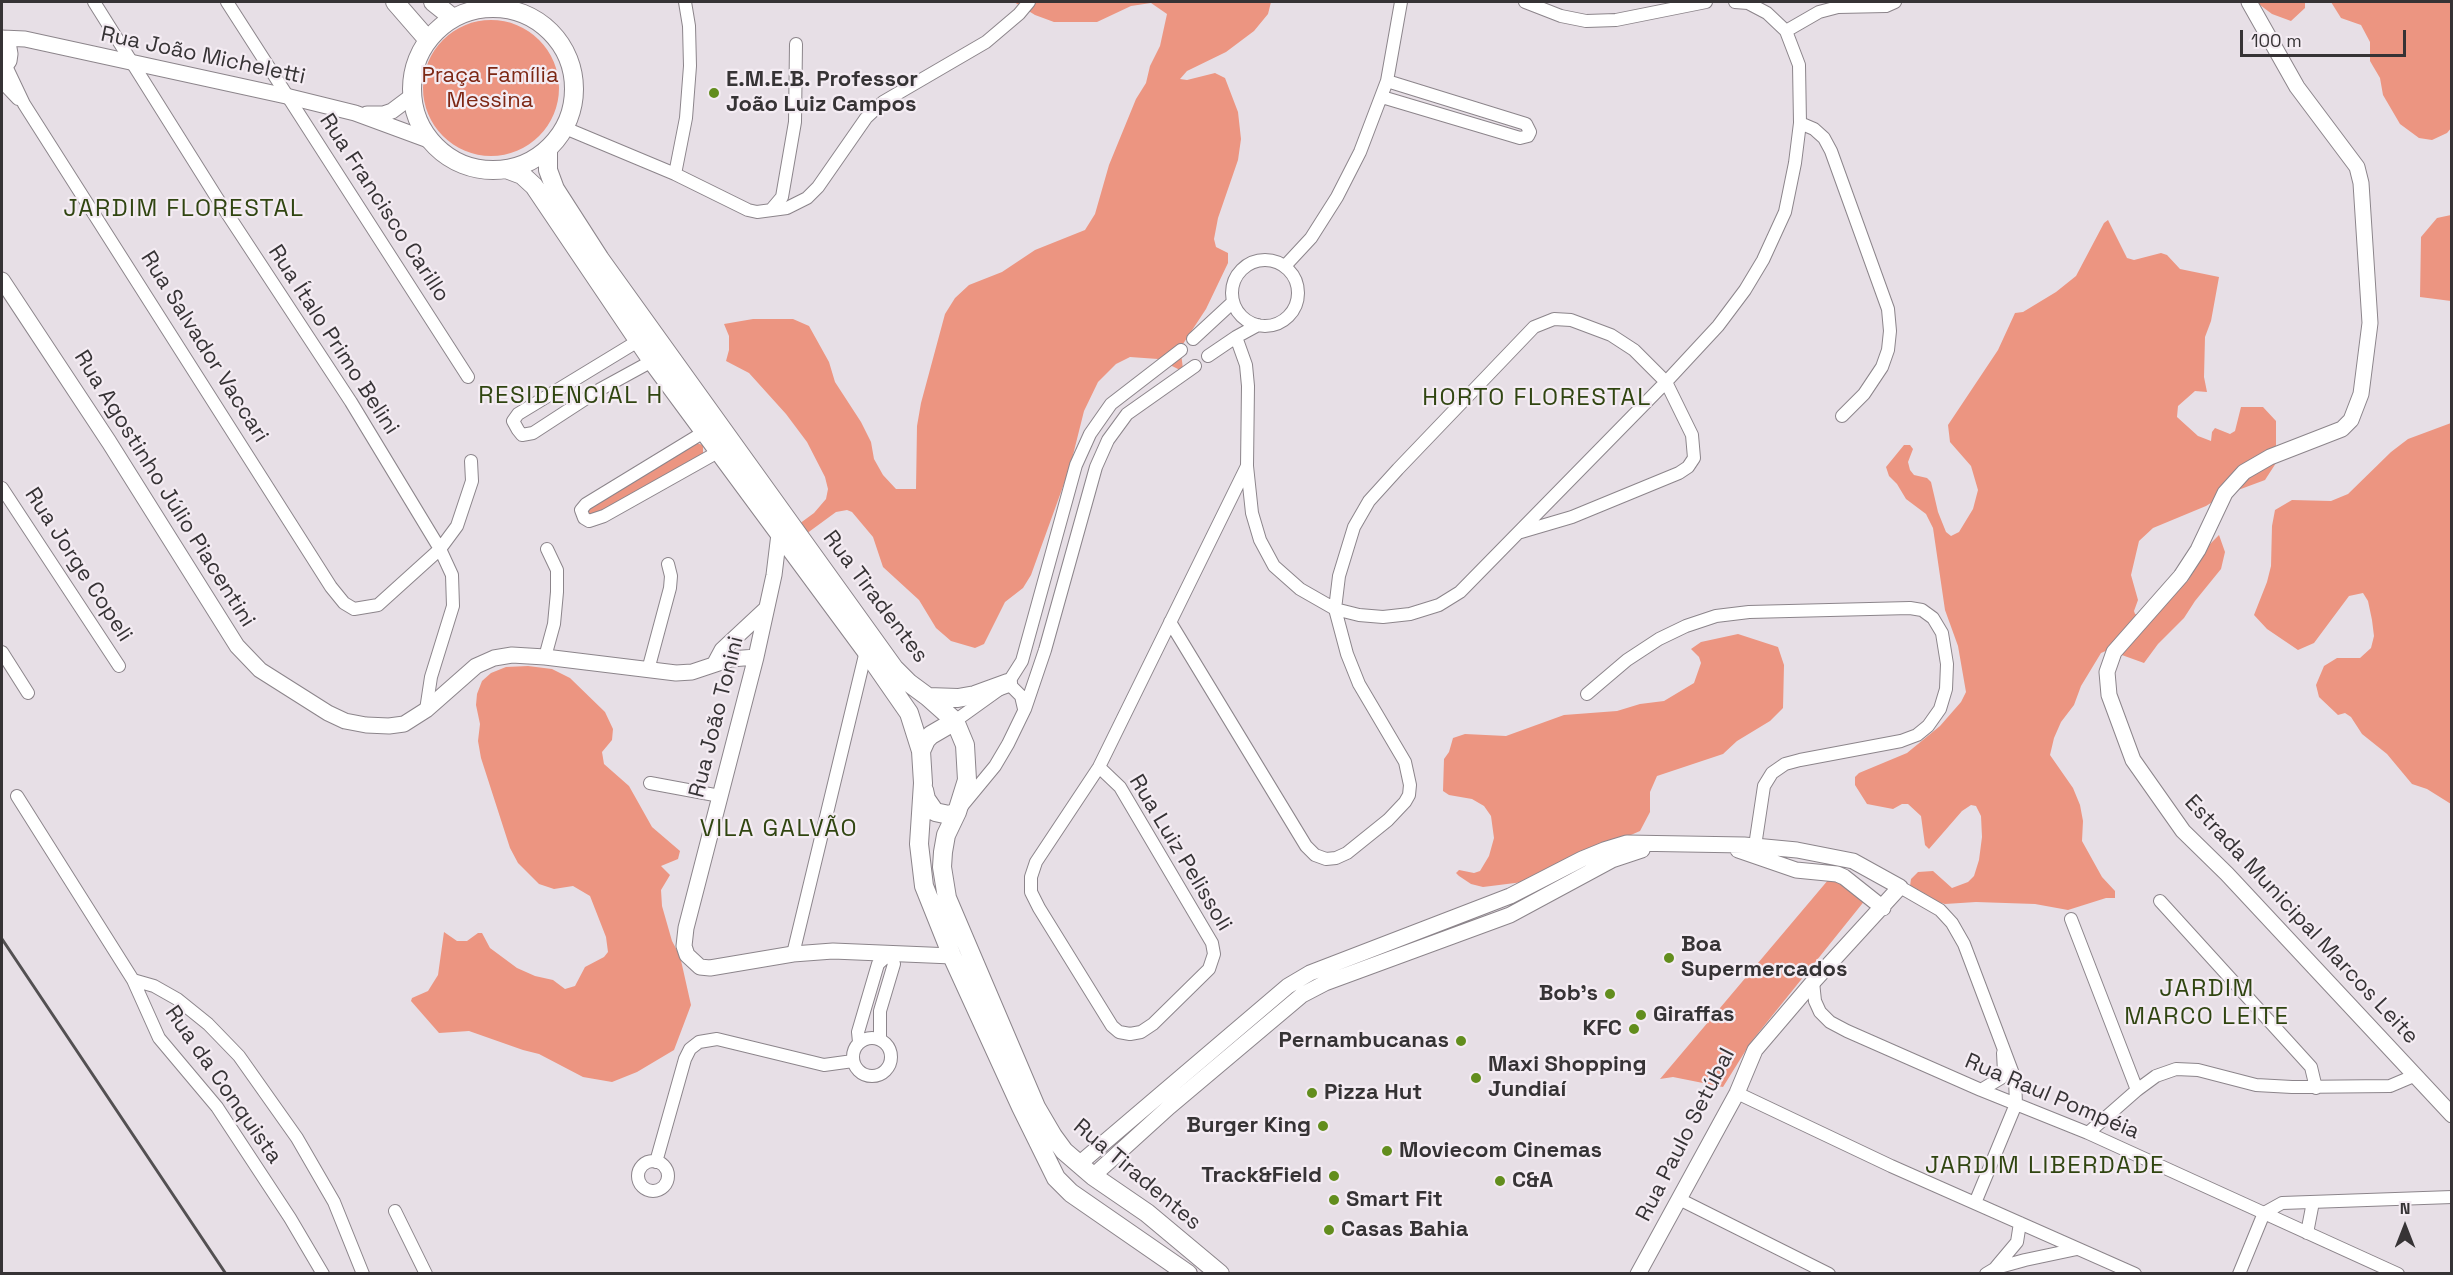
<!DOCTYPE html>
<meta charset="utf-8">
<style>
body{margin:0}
#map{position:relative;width:2453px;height:1275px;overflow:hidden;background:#e7dfe6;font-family:"Space Grotesk",sans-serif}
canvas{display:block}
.frame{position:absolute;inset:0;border:3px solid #363335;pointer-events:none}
.north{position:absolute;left:2375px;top:1197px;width:60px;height:60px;-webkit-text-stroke:4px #f4ecf3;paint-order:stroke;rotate:0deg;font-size:16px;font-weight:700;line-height:24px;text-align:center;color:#363335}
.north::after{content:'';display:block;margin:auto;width:21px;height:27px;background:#363335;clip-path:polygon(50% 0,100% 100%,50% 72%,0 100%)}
.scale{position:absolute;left:2240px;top:30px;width:166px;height:27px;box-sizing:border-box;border:3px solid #363335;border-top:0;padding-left:8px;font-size:18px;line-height:21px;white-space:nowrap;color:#363335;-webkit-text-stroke:4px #f4ecf3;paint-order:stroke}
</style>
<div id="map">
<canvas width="2453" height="1275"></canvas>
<div class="frame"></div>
<div class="north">N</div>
<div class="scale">100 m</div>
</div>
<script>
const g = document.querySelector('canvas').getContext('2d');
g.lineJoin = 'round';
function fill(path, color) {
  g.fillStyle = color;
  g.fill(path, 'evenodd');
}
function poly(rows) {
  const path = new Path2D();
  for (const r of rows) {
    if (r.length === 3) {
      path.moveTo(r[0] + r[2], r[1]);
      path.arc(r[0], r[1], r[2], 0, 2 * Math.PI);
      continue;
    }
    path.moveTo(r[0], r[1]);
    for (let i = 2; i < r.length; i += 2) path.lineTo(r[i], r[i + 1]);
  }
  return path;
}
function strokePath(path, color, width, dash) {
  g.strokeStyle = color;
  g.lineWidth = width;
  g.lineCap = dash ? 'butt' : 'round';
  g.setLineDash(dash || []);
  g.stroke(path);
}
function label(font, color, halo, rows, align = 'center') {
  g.font = font + ' "Space Grotesk",sans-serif';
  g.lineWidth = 4.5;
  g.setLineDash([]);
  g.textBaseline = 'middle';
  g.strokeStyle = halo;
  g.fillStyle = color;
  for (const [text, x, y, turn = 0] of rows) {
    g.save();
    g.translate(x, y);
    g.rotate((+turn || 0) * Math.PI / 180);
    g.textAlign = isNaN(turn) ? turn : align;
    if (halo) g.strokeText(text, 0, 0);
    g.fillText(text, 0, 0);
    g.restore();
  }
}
const green = poly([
 [1014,2,1271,2,1268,14,1254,31,1226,52,1187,71,1180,79,1187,80,1215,73,1225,78,1238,112,1241,139,1238,160,1218,218,1214,239,1216,247,1228,253,1228,263,1206,309,1183,344,1181,353,1183,369,1178,369,1158,359,1130,357,1116,364,1098,382,1084,411,1070,467,1031,575,1023,588,1005,602,984,644,975,648,951,641,936,628,919,600,883,567,873,537,852,512,847,510,836,512,806,534,799,524,814,513,826,499,828,489,825,477,807,442,786,414,749,373,726,361,729,350,729,336,724,324,753,319,793,319,809,326,829,362,835,382,861,422,871,442,874,459,883,475,896,489,916,489,917,426,921,403,945,314,955,298,969,285,1002,272,1035,250,1085,230,1095,214,1109,165,1136,99,1146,83,1150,66,1160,46,1167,14,1151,3,1131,6,1097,22,1054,22,1035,15],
 [2256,2,2305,2,2305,8,2291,21,2272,14],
 [2331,2,2451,2,2452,127,2447,133,2432,140,2419,138,2400,124,2383,95,2380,78,2370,61,2370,42,2361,25,2341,18],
 [491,88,68],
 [2451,215,2451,301,2420,297,2421,237,2437,218],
 [2108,220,2127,258,2134,260,2161,253,2167,255,2180,269,2219,277,2211,321,2205,337,2204,377,2207,392,2195,391,2178,406,2177,417,2198,436,2211,441,2212,432,2215,428,2230,434,2235,431,2241,407,2263,407,2276,421,2276,463,2265,480,2222,496,2206,506,2153,528,2139,541,2131,575,2138,600,2134,611,2135,614,2139,615,2174,587,2188,581,2205,549,2219,535,2225,552,2221,569,2195,601,2184,618,2158,644,2144,663,2108,650,2101,653,2081,686,2074,705,2061,722,2054,738,2050,755,2073,788,2080,805,2083,821,2082,841,2102,877,2115,891,2115,898,2106,898,2068,910,2035,904,1976,902,1945,904,1929,900,1910,886,1911,879,1918,872,1933,871,1952,888,1968,882,1974,876,1979,860,1982,837,1981,816,1976,806,1971,805,1962,811,1929,849,1925,845,1921,816,1908,804,1902,804,1893,809,1867,804,1855,785,1855,777,1859,773,1907,753,1940,726,1961,702,1966,692,1958,646,1945,610,1933,528,1926,514,1906,499,1897,484,1889,476,1886,467,1904,445,1910,445,1913,449,1908,462,1910,470,1914,475,1927,478,1931,482,1938,512,1946,532,1951,536,1959,532,1973,509,1978,490,1971,466,1950,442,1948,425,1998,350,2015,313,2023,312,2056,292,2076,276,2104,223],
 [2451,423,2452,423,2451,804,2427,789,2412,784,2387,754,2362,734,2351,717,2345,713,2338,715,2319,697,2316,685,2324,666,2337,658,2360,658,2371,648,2374,636,2372,620,2368,601,2363,593,2349,596,2314,643,2298,650,2267,629,2254,615,2267,582,2271,566,2272,526,2275,510,2292,500,2331,501,2348,494,2391,452,2408,439],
 [696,443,703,445,703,454,598,514,591,516,587,514,588,508],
 [1738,634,1778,647,1784,665,1783,708,1770,721,1737,741,1723,754,1657,776,1650,792,1650,812,1640,831,1523,882,1483,887,1471,884,1459,876,1456,873,1459,870,1474,873,1480,871,1489,856,1494,838,1491,816,1484,806,1472,799,1449,795,1443,791,1444,759,1449,752,1453,738,1465,734,1506,736,1564,715,1617,711,1640,704,1664,701,1694,683,1701,663,1699,657,1691,649,1701,642],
 [528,666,552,669,570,678,605,712,613,729,612,740,602,752,604,764,629,786,652,827,680,851,678,859,661,866,670,875,661,890,662,906,672,941,680,956,691,1005,674,1050,637,1072,612,1082,583,1077,539,1054,523,1050,469,1031,439,1033,411,1001,412,998,428,991,438,975,444,932,457,941,467,941,478,933,482,933,490,948,517,968,535,976,553,980,565,989,575,986,585,967,604,957,608,952,606,937,590,896,573,886,554,889,539,884,518,863,510,848,481,758,478,741,480,724,476,705,477,694,482,681,491,673,506,667],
 [1834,873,1870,894,1751,1042,1723,1087,1673,1077,1660,1079]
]);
const minor = poly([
 [94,2,217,198,351,402,440,549,452,575,453,606,431,677,426,710],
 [227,2,468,377],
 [1525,2,1561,16,1586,21,1616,20,1706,2],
 [1786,31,1819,12,1838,7,1886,6,1895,2],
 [6,66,24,104,331,587,344,603,354,609,378,605,440,549,457,526,472,481,471,461],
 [2,82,18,99],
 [1382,97,1520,138,1528,136,1530,132,1526,124,1387,81],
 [1800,123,1814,129,1824,138,1831,151,1888,309,1890,331,1888,350,1882,367,1864,394,1842,416],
 [565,128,675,174,748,210,757,212,787,208,807,198,818,187,866,118,883,102,986,42,1019,14,1029,2],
 [675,174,686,118,690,66,689,26,685,2],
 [771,210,782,197,795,122,796,44],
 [1265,293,33],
 [1285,266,1311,238,1337,197,1360,152,1387,81,1401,2],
 [1236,337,1246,365,1248,386,1247,466,1252,513,1260,540,1274,566,1300,589,1335,609,1359,615,1383,617,1410,614,1439,605,1460,592,1666,382,1718,326,1745,290,1763,260,1785,212,1795,163,1800,123,1799,65,1786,31,1767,13,1748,3,1735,2],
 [1193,339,1233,302],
 [638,341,518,414,513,421,518,430,522,435,533,433,599,390,652,361],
 [1208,356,1236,337,1258,325],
 [704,432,586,504,581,510,584,518,589,521,604,516,718,452],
 [2,488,119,666],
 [1170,622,1306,846,1315,855,1326,859,1336,858,1347,853,1388,820,1405,802,1409,795,1410,785,1405,762,1359,684,1347,654,1335,609,1339,576,1354,527,1369,501,1398,469,1534,327,1554,319,1571,320,1611,335,1634,350,1666,382,1692,435,1694,458,1688,467,1679,473,1572,517,1521,532],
 [2,652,28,693],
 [545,657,554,624,557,592,557,570,547,549],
 [648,670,670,588,671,576,668,564],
 [1008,683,1021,696,1024,709],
 [1587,694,1627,660,1659,639,1686,626,1716,616,1749,612,1910,608,1922,610,1933,618,1942,633,1947,664,1946,689,1940,709,1928,726,1917,735,1901,741,1800,760,1785,764,1772,773,1764,786,1755,846],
 [955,721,1008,683,1022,661,1076,465,1090,434,1111,404,1181,350],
 [1099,767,1120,787,1212,943,1214,954,1209,969,1153,1024,1141,1032,1130,1034,1119,1032,1112,1026,1039,908,1031,892,1031,877,1036,862,1099,767,1247,466],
 [650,783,720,796],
 [17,796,133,980,159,1038,217,1107,290,1218,323,1274],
 [962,806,995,766,1008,744,1025,709,1045,650,1096,467,1108,440,1127,414,1195,366],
 [1900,887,1940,910,1952,923,1964,944,2015,1079,2016,1104,1975,1203],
 [2160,901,2311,1067,2316,1088],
 [2071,919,2137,1090],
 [793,954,866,651],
 [133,980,154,986,177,999,208,1024,239,1056,297,1138,334,1202,363,1274],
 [1813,982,1815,1001,1820,1012,1830,1022,1847,1031,1981,1090,2088,1133,2398,1274],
 [872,1057,19],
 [859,1042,858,1032,878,964,890,953,894,964,880,1011,880,1039],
 [1981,1090,2001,1078,2004,1072,2003,1053],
 [1737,1093,1891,1166,2135,1274],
 [2088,1133,2137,1090,2156,1076,2176,1069,2198,1070,2256,1085,2292,1087,2390,1086,2416,1075],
 [653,1176,15],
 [656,1162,685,1059,690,1049,699,1042,717,1039,824,1065,853,1061],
 [1679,1199,1829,1274],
 [395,1211,426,1274],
 [2307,1233,2313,1202],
 [1996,1267,2017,1242,2020,1223],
 [1986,1274,1996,1268,2025,1260,2077,1249],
 [2239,1274,2264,1213,2282,1203,2452,1197]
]);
const tertiary = poly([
 [2249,2,2297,87,2357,167,2361,183,2370,323,2361,394,2351,420,2342,429,2270,457,2244,472,2225,493,2198,550,2181,576,2114,652,2107,672,2109,695,2133,760,2183,831,2227,874,2452,1115],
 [2,38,25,39,286,96,355,113,431,141],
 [2,38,9,48,10,54,9,61,2,70],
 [367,114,383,114,392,111,412,96],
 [2,280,109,442,237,646,260,670,328,713,345,721,366,725,389,726,404,724,426,710,476,666,494,658,512,655,545,657,676,673,692,672,731,659,756,657],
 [779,534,774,575,756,657,686,928,684,946,687,955,700,967,710,968,793,954,833,951,952,956],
 [715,663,722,650,766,609],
 [1738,850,1796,870,1837,874,1844,877,1883,908],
 [1079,1164,1288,986,1310,973,1510,896,1582,859,1604,850,1627,843,1744,845,1797,850,1853,861,1900,887,1813,982,1755,1050,1737,1093,1638,1274],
 [1093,1176,1169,1107,1302,995,1325,983,1510,915,1612,860,1642,850]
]);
const primary = poly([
 [395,2,428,40],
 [433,2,453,18],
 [493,89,81],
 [548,150,548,170,555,189,600,259,894,668,909,683,928,697,955,721,965,745,967,780,957,812,946,835,943,852,942,867,947,898,1036,1107,1053,1136,1064,1151,1093,1176,1147,1213,1220,1274],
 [506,169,522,175,534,186,652,361,866,651,909,713,921,751,923,783,919,844,924,886,952,956,1021,1107,1056,1178,1071,1193,1188,1274],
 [928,697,958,698,975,695,1008,683],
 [921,751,926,740,931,735,955,721],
 [924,790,926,799,935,812,949,815,957,812]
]);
const rail = poly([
 [2,939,226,1274]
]);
const markers = [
 [714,93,6,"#628d1d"],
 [1669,958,6,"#628d1d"],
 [1610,994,6,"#628d1d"],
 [1641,1015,6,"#628d1d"],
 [1634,1029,6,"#628d1d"],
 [1461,1041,6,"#628d1d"],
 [1476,1078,6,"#628d1d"],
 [1312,1093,6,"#628d1d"],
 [1323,1126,6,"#628d1d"],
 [1387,1151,6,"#628d1d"],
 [1334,1176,6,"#628d1d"],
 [1500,1181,6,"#628d1d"],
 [1334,1200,6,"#628d1d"],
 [1329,1230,6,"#628d1d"]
];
const streetNames = [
 ["Rua João Micheletti",203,56,12],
 ["Rua Francisco Carillo",384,208,57],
 ["Rua Ítalo Primo Belini",333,340,57],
 ["Rua Salvador Vaccari",204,347,58],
 ["Rua Agostinho Júlio Piacentini",164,489,58],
 ["Rua Jorge Copeli",78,565,57],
 ["Rua Tiradentes",875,597,53],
 ["Rua João Tonini",717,717,-76],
 ["Rua Luiz Pelissoli",1180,853,59],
 ["Estrada Municipal Marcos Leite",2301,920,47],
 ["Rua da Conquista",223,1085,55],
 ["Rua Raul Pompéia",2052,1097,23],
 ["Rua Paulo Setúbal",1686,1135,-63],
 ["Rua Tiradentes",1137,1175,40]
];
const parkNames = [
 ["Praça Família",490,76],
 ["Messina",490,101]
];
const poiNames = [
 ["E.M.E.B. Professor",726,80],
 ["João Luiz Campos",726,105],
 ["Boa",1681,945],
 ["Supermercados",1681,970],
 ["Bob's",1598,994,"right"],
 ["Giraffas",1653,1015],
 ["KFC",1622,1029,"right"],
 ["Pernambucanas",1449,1041,"right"],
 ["Maxi Shopping",1488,1065],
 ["Jundiaí",1488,1090],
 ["Pizza Hut",1324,1093],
 ["Burger King",1311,1126,"right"],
 ["Moviecom Cinemas",1399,1151],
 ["Track&Field",1322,1176,"right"],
 ["C&A",1512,1181],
 ["Smart Fit",1346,1200],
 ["Casas Bahia",1341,1230]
];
const neighbourhoodNames = [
 ["JARDIM FLORESTAL",184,209],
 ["RESIDENCIAL H",571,396],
 ["HORTO FLORESTAL",1537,398],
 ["VILA GALVÃO",779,829],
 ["JARDIM",2207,989],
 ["MARCO LEITE",2207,1017],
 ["JARDIM LIBERDADE",2045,1166]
];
fill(green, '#ec9581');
strokePath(minor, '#8c858b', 14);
strokePath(tertiary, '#8c858b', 17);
strokePath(primary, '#8c858b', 20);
strokePath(minor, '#fff', 12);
strokePath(tertiary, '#fff', 15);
strokePath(primary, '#fff', 18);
strokePath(rail, '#535052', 3);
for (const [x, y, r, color] of markers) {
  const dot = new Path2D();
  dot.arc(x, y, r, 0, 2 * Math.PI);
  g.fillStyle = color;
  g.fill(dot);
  strokePath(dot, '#f4ecf3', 2);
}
label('22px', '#363335', '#f4ecf3', streetNames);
label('22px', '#7d2714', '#f4ecf3', parkNames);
label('bold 22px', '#363335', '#f4ecf3', poiNames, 'left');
g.letterSpacing = '1.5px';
label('24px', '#304511', '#f4ecf3', neighbourhoodNames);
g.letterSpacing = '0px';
</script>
